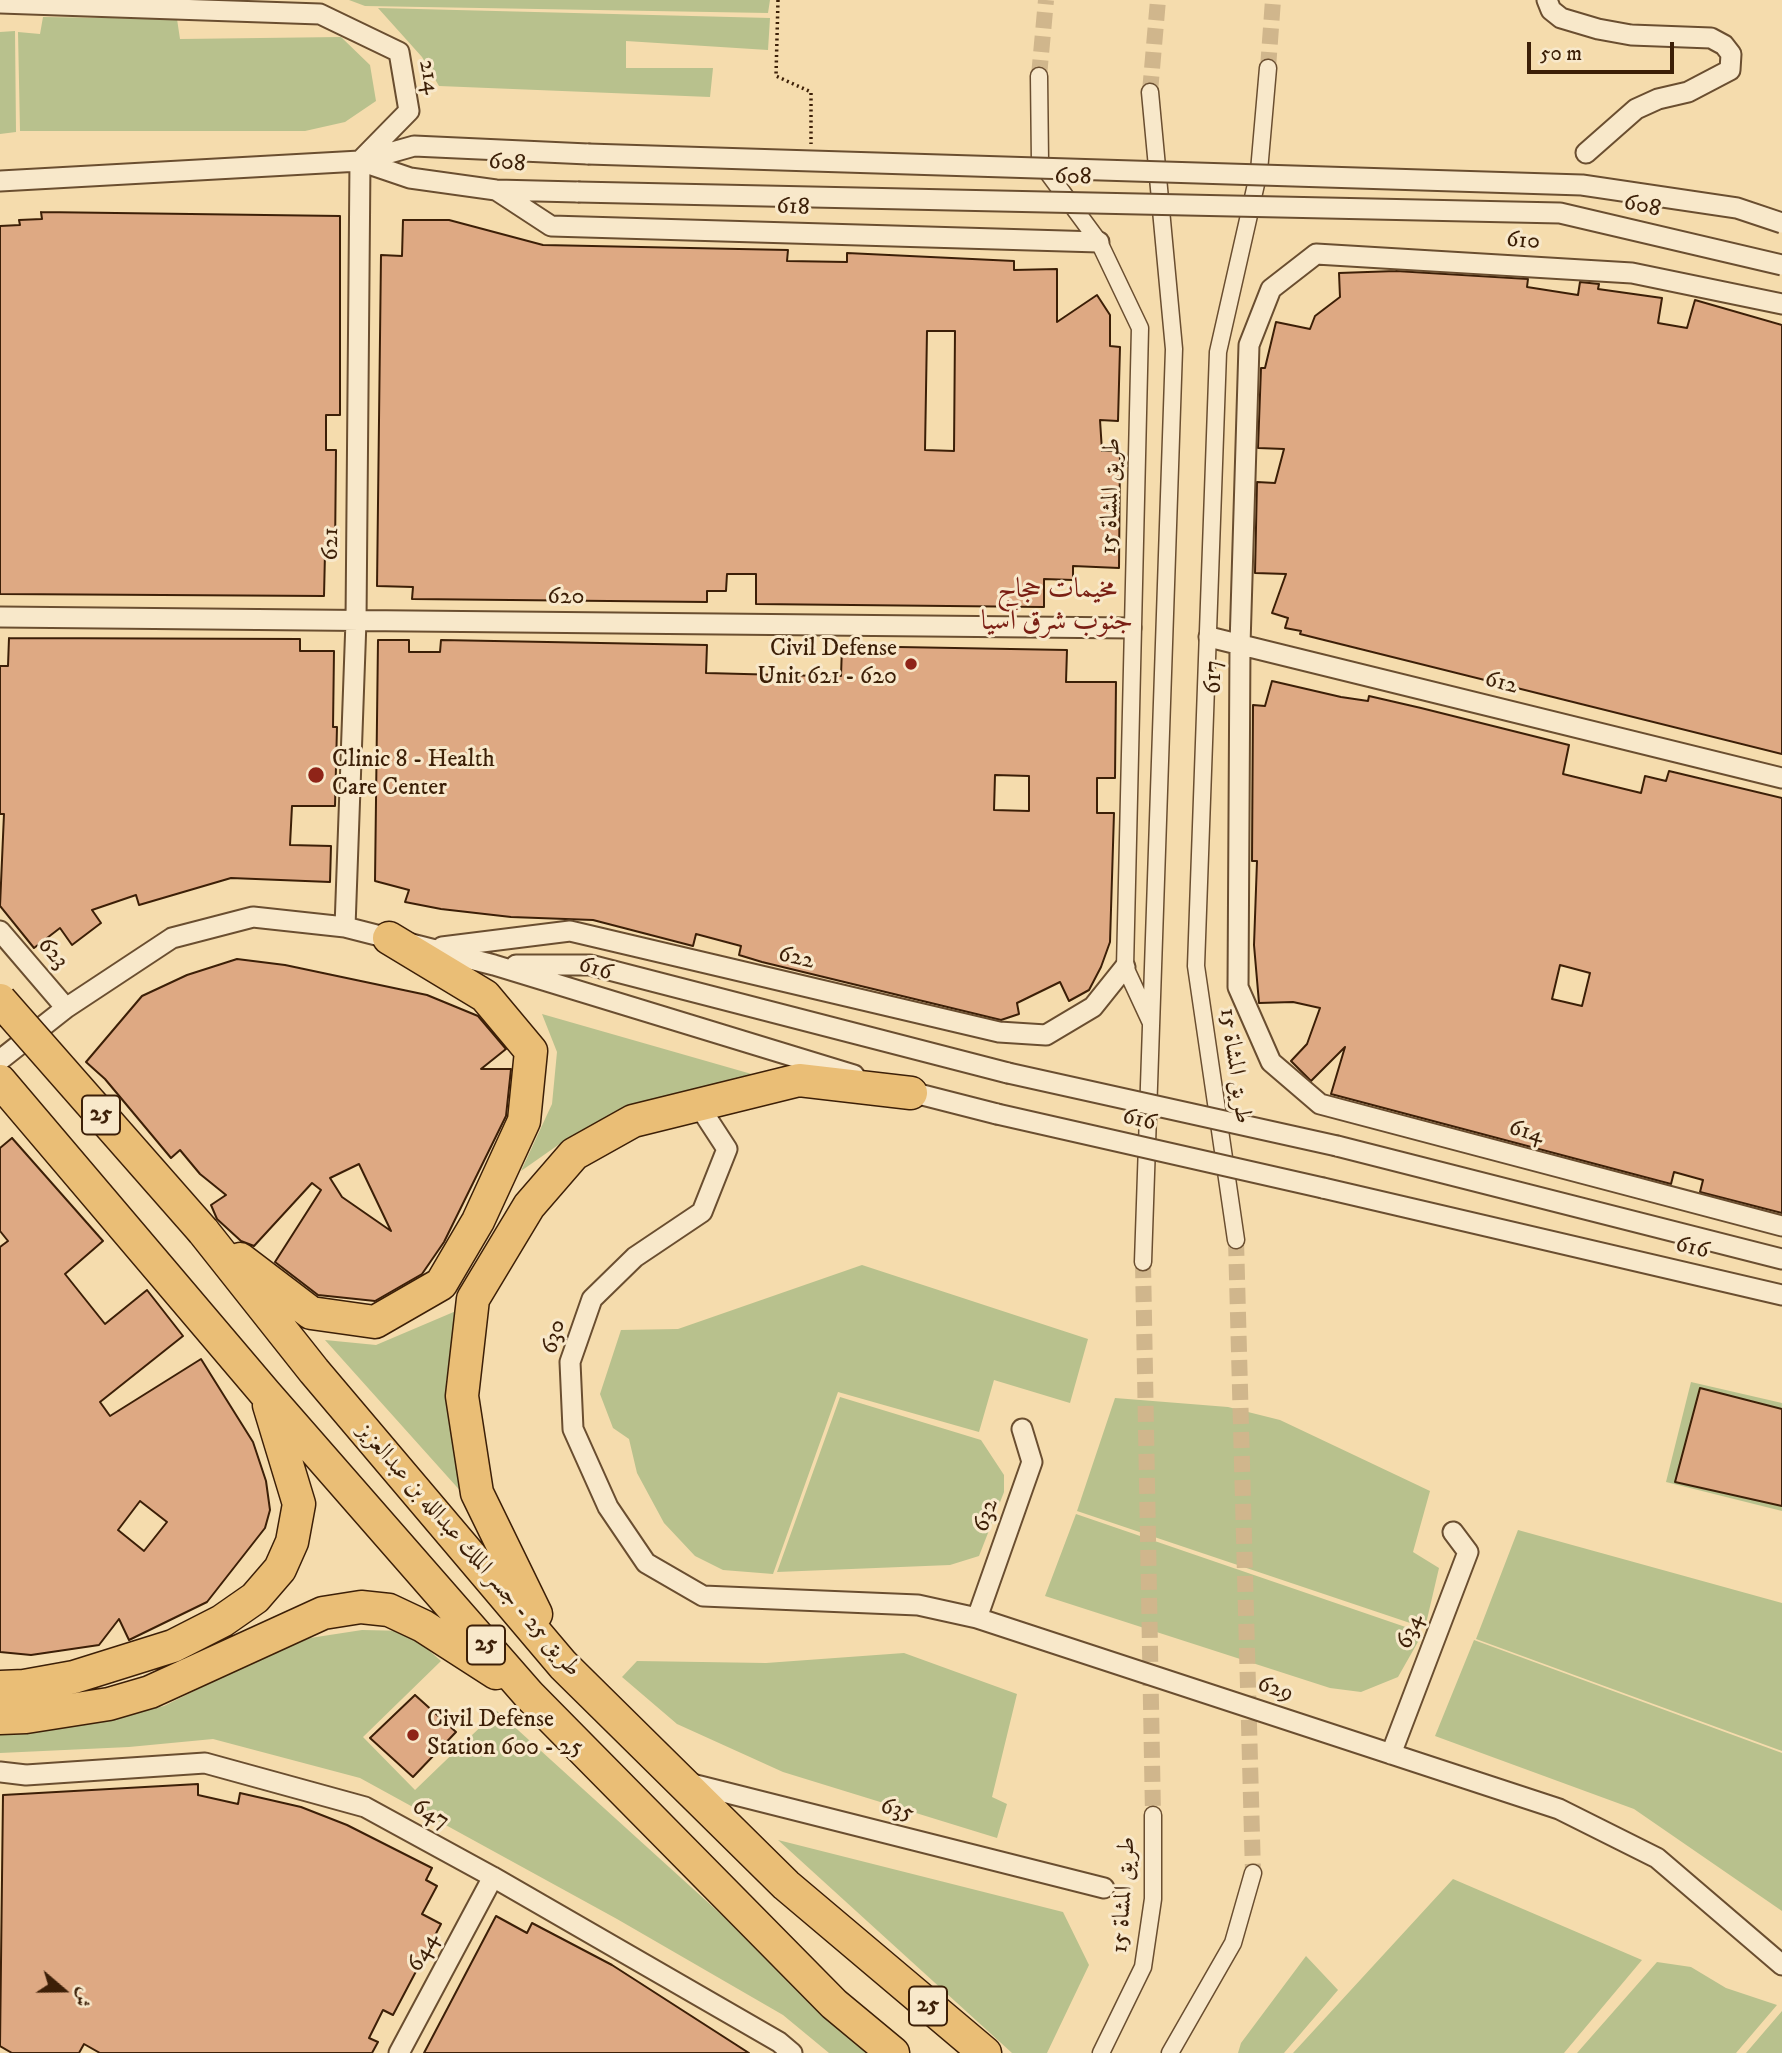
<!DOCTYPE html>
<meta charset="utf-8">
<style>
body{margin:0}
#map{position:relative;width:1782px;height:2053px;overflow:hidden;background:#f5dcad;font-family:"IM FELL DW Pica",Amiri,serif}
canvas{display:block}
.north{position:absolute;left:28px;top:1955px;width:70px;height:70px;-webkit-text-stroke:5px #f8e8ca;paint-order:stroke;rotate:110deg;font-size:19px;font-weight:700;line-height:28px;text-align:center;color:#3c1f07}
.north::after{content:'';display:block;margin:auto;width:24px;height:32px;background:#3c1f07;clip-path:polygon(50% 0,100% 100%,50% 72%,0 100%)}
.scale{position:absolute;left:1527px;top:42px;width:147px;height:32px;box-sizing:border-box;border:4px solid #3c1f07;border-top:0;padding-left:9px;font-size:21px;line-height:24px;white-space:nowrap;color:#3c1f07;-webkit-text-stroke:5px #f8e8ca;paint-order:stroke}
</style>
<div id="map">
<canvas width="1782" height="2053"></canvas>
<div class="north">ش</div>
<div class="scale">50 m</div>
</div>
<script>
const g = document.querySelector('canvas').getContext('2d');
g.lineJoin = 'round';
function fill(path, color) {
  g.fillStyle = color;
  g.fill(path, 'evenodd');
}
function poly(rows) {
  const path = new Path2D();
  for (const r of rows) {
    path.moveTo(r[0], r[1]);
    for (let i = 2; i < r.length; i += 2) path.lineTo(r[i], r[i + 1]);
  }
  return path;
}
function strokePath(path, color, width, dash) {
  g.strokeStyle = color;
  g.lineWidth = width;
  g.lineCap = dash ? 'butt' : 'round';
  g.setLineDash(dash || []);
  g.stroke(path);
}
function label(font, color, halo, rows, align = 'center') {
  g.font = font + ' "IM FELL DW Pica",Amiri,serif';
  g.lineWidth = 6;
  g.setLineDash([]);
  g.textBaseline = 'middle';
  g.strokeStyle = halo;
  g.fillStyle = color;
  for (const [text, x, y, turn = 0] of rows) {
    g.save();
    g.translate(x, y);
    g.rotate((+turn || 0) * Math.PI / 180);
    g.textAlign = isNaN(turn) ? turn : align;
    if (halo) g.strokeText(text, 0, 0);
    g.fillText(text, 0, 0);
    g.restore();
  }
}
const green = poly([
 [349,0,770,0,768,13,365,6],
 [378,8,770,18,768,50,626,41,626,68,713,68,710,97,439,86,422,57],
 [43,17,177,19,180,39,341,37,370,65,376,101,345,122,305,131,20,131,18,32,40,34],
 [15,31,16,132,0,134,0,32],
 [542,1014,755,1075,645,1102,561,1143,521,1171,552,1104,557,1052],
 [862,1265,1088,1339,1070,1403,994,1380,979,1432,838,1392,773,1574,723,1570,695,1556,664,1523,637,1473,629,1439,613,1428,600,1394,621,1330,678,1329],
 [456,1311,446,1384,464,1495,325,1340,376,1345],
 [1691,1382,1782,1403,1782,1511,1666,1482],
 [840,1397,981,1440,1004,1475,1004,1492,979,1556,950,1565,777,1572],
 [1115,1398,1228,1407,1280,1420,1430,1491,1413,1552,1439,1568,1425,1628,1077,1511],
 [1076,1514,1423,1633,1398,1677,1361,1692,1330,1688,1045,1596],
 [1518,1530,1782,1603,1782,1751,1476,1639],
 [362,1630,407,1631,441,1661,363,1737,415,1790,497,1711,874,2053,829,2053,783,2015,617,1919,360,1778,213,1739,129,1747,0,1753,0,1729,79,1726,164,1706,246,1665,310,1638],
 [1474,1640,1782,1753,1782,1911,1634,1809,1435,1736],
 [904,1653,1017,1694,992,1797,1007,1804,997,1838,783,1772,677,1724,622,1677,637,1661,766,1663],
 [778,1840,1063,1912,1089,1965,1047,2053,1012,2053],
 [1453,1879,1642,1960,1564,2053,1293,2053],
 [1306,1956,1338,1990,1284,2053,1238,2053,1241,2043],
 [1657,1962,1691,1967,1726,1988,1777,2005,1736,2053,1577,2053],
 [1782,2011,1782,2053,1746,2053]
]);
const building = poly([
 [41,212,340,216,340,415,326,415,326,450,336,450,335,553,325,553,324,596,0,594,0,226,20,225,19,220,42,219,41,212],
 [403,220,449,220,543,245,788,250,787,261,847,262,847,253,1014,261,1014,270,1057,269,1057,322,1097,295,1110,315,1110,346,1120,347,1118,421,1100,420,1102,451,1120,451,1119,568,1073,566,1073,580,1044,579,1044,607,756,604,756,574,727,574,726,591,707,591,707,602,412,599,413,587,377,586,381,255,402,256,403,220],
 [927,331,955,331,954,451,925,450,927,331],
 [1396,271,1528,279,1527,287,1578,295,1580,282,1599,284,1598,289,1662,298,1658,323,1687,328,1695,300,1782,325,1782,754,1300,634,1301,631,1285,628,1288,618,1272,613,1286,574,1255,573,1257,482,1275,483,1284,449,1258,448,1261,368,1265,368,1276,322,1310,329,1315,316,1340,297,1339,273,1396,271],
 [9,638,300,639,300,651,334,651,333,727,337,727,335,806,292,806,290,845,331,846,330,882,231,878,139,905,136,895,92,910,101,923,72,945,60,928,34,948,0,906,4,814,0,814,0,666,8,666,9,638],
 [378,640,409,640,409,652,440,652,441,640,707,645,706,673,820,676,841,676,842,646,1067,650,1066,682,1116,682,1115,778,1097,778,1097,813,1114,813,1110,942,1101,967,1089,990,1069,1001,1060,982,1017,1003,1019,1014,1001,1020,762,962,739,955,741,946,696,934,693,946,593,920,511,917,441,909,405,902,409,890,375,881,378,640],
 [995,775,1029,776,1029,811,994,810,995,775],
 [1272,681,1341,697,1368,701,1369,696,1421,708,1569,745,1563,774,1641,793,1645,776,1666,781,1669,771,1782,798,1782,1213,1700,1192,1703,1180,1674,1172,1671,1184,1331,1094,1345,1047,1311,1081,1291,1061,1307,1044,1320,1008,1293,1002,1259,1003,1254,945,1257,861,1252,861,1253,705,1265,706,1272,681],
 [1560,965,1590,973,1582,1006,1552,999,1560,965],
 [237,959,285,965,427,995,478,1016,506,1049,481,1069,511,1069,506,1116,444,1242,422,1274,375,1301,318,1295,275,1262,321,1190,312,1183,254,1246,241,1241,217,1219,211,1205,226,1195,200,1174,180,1150,171,1158,105,1079,86,1062,142,996,187,975,237,959],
 [359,1164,391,1231,342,1197,330,1178,359,1164],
 [12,1138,103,1241,65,1274,105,1324,147,1290,183,1336,100,1402,110,1416,201,1359,253,1442,266,1481,270,1510,265,1528,207,1602,129,1640,119,1619,99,1645,31,1655,0,1652,0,1247,8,1241,0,1231,0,1148,12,1138],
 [140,1501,167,1522,144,1551,118,1530,140,1501],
 [1700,1388,1782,1409,1782,1506,1675,1482,1700,1388],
 [415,1695,456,1732,413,1777,370,1738,415,1695],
 [198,1784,198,1795,238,1804,240,1793,301,1807,347,1825,432,1868,426,1880,437,1886,422,1914,441,1924,393,2015,383,2010,369,2038,378,2042,372,2053,100,2053,84,2044,79,2053,12,2053,0,2046,3,1795,198,1784],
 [496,1916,527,1933,532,1923,612,1965,749,2053,424,2053,496,1916]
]);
const pedestrianTunnel = poly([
 [1268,68,1273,0],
 [1039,76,1046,0],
 [1150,92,1158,0],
 [1236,1240,1253,1873],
 [1143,1262,1153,1815]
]);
const path = poly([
 [778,0,776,76,811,92,811,144]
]);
const pedestrian = poly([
 [1039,76,1040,162,1099,242,1140,328,1125,967,1151,1023],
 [1236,1240,1196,966,1218,352,1259,171,1268,68],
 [1143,1262,1174,349,1150,92],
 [1101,2053,1143,1967,1153,1899,1153,1815],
 [1170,2053,1233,1943,1253,1873]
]);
const minor = poly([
 [1547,0,1551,10,1561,18,1598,29,1631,35,1711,38,1724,45,1731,54,1730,70,1688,92,1658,99,1636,109,1586,153],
 [0,3,320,14,399,52,409,111,360,161],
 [361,161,414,146,588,154],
 [0,181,360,161,410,178,496,190,578,192],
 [496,190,551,226,1099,242],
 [1782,304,1632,273,1316,254,1271,289,1249,345,1240,645,1238,987,1271,1062,1320,1104,1782,1226],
 [0,617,1131,628],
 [1209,637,1782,778],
 [345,927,356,621,360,161],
 [0,931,66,1008],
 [442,947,570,931,999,1032,1046,1035,1093,1007,1125,967],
 [516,965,590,965,1008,1073],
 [0,1060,66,1008,172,938,253,917,345,927,494,965,854,1075],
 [903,1090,997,1114],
 [699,1106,727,1149,702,1212,635,1257,592,1299,570,1362,573,1429,608,1507,646,1563,703,1596,918,1605,977,1618,1559,1809,1657,1858,1782,1965],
 [1337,1146,1782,1259],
 [1323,1188,1782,1295],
 [977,1618,1032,1462,1022,1429],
 [1391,1754,1468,1552,1453,1532],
 [0,1772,26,1775,205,1763,365,1807,493,1877,779,2042,792,2053],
 [688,1783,1104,1888],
 [399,2053,493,1877]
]);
const primary = poly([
 [0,1081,265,1393,529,1695,834,2004,893,2053],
 [203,1231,314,1371,563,1665,786,1885,985,2053],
 [240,1259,311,1313,375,1322,441,1284,478,1221,524,1121,531,1051,485,996,389,938],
 [536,1614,477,1493,462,1396,473,1299,529,1206,574,1154,633,1121,799,1080,911,1093],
 [0,1687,24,1686,74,1677,173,1646,222,1621,255,1598,280,1569,292,1542,299,1504,269,1405],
 [0,1718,26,1717,109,1704,150,1692,323,1613,361,1607,389,1610,423,1626,496,1673]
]);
const minorBridge = poly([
 [588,154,1582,185,1737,208,1782,223],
 [578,192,1560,213,1782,265],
 [1008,1073,1337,1146],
 [997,1114,1323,1188]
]);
const primaryBridge = poly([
 [0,1000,203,1231]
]);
const markers = [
 [911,664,7,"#8f2418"],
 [316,775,9,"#8f2418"],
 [413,1735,7,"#8f2418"]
];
const shields = [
 [101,1115,38],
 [486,1645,38],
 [928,2006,38]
];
const shieldNames = [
 ["25",101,1115],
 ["25",486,1645],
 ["25",928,2006]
];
const streetNames = [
 ["214",428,77,80],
 ["608",507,164,4],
 ["608",1073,178,1],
 ["608",1642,207,12],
 ["618",793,208,2],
 ["610",1523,242,4],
 ["طريق المشاة 15",1112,496,-88],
 ["621",332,544,-89],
 ["620",566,598,1],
 ["617",1215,677,-90],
 ["612",1501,684,14],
 ["623",52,954,49],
 ["622",796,959,13],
 ["616",595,970,17],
 ["طريق المشاة 15",1234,1066,82],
 ["616",1139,1121,13],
 ["614",1526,1133,15],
 ["616",1692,1249,13],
 ["630",555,1337,-74],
 ["632",987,1516,-71],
 ["طريق 25 - جسر الملك عبدالله بن عبدالعزيز",468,1551,49],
 ["634",1411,1632,-69],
 ["629",1275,1690,18],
 ["635",897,1811,14],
 ["647",430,1815,29],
 ["طريق المشاة 15",1125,1895,-86],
 ["644",424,1953,-62]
];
const poiNames = [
 ["Civil Defense",897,650,"right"],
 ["Unit 621 - 620",897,678,"right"],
 ["Clinic 8 - Health",332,761],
 ["Care Center",332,789],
 ["Civil Defense",427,1721],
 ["Station 600 - 25",427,1749]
];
const quarterNames = [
 ["مخيمات حجاج",1057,591],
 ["جنوب شرق آسيا",1057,623]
];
fill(green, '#b8c18d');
fill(building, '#dea983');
strokePath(building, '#3c1f07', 2);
strokePath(pedestrianTunnel, '#d0b68c', 16, [16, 8]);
strokePath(pedestrian, '#6a4e30', 19);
strokePath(minor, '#6a4e30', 23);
strokePath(primary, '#3c1f07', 35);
strokePath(path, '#3c1f07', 3.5, [2, 3.5]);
strokePath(pedestrian, '#f8e8ca', 16);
strokePath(minor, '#f8e8ca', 19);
strokePath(primary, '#eabe76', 32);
strokePath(minorBridge, '#6a4e30', 23, []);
strokePath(primaryBridge, '#3c1f07', 35, []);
strokePath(minorBridge, '#f8e8ca', 19);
strokePath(primaryBridge, '#eabe76', 32);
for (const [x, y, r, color] of markers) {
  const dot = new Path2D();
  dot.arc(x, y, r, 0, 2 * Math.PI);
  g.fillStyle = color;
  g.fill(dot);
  strokePath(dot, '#f8e8ca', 2.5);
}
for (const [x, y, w] of shields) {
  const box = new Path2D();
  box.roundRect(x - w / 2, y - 19.5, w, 39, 5);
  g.fillStyle = '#f8e8ca';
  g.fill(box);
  strokePath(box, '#3c1f07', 2);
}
label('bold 23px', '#3c1f07', null, shieldNames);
label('24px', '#3c1f07', '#f8e8ca', streetNames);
label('24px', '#3c1f07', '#f8e8ca', poiNames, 'left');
label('28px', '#7a1f14', '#f8e8ca', quarterNames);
</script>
